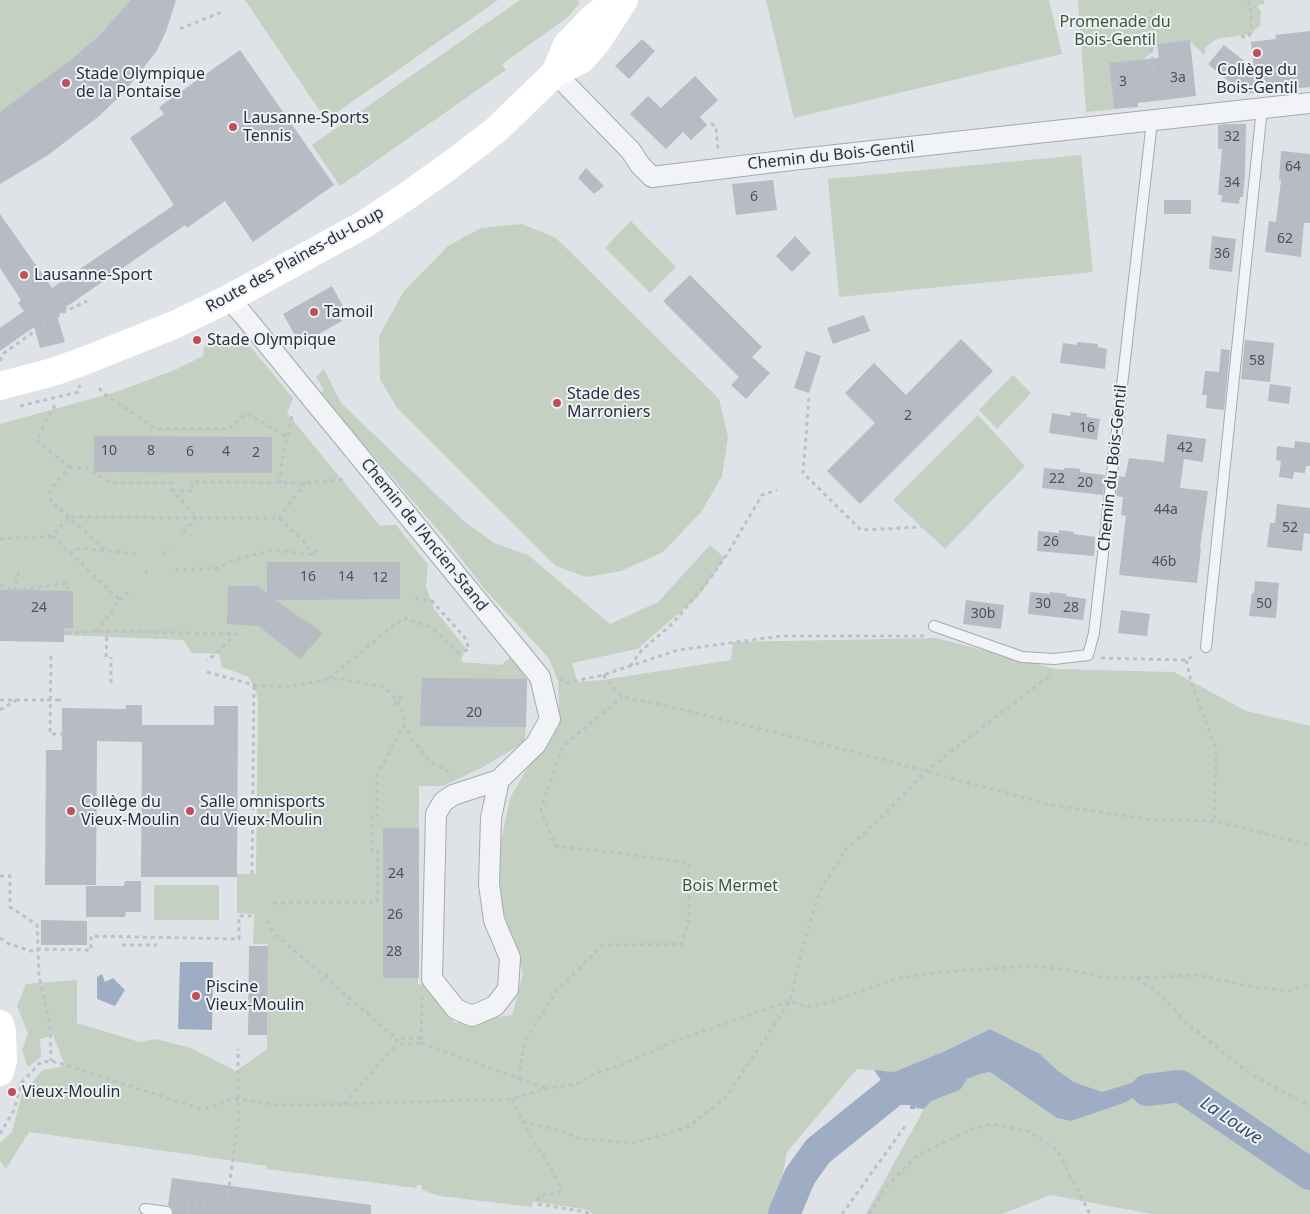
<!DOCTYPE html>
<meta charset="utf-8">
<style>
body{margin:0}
canvas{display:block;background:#dfe2e7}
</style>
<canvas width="1310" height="1214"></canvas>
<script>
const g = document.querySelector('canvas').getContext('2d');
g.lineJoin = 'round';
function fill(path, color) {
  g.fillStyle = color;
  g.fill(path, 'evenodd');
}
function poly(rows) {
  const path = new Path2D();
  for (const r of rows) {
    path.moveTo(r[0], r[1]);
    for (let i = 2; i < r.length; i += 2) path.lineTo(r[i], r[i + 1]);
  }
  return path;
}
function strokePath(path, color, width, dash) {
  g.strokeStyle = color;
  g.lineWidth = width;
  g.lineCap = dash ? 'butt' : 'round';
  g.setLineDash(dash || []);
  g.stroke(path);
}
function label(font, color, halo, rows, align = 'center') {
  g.font = font + ' "Noto Sans",sans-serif';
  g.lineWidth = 4;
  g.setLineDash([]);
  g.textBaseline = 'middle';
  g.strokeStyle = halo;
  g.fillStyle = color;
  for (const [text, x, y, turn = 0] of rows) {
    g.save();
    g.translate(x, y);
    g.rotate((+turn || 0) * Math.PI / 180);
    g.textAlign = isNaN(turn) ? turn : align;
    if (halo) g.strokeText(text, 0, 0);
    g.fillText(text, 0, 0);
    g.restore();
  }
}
const green = poly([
 [0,0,176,0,166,31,156,52,123,93,48,155,0,184],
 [245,0,498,0,326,120],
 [520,0,577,0,580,3,568,17,502,64,506,70,340,186,312,145],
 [766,0,1049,0,1062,54,794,118],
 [1078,0,1264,0,1264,4,1259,5,1257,7,1261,12,1260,26,1255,29,1252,34,1216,39,1206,47,1204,55,1189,40,1158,44,1146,58,1134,63,1109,63,1114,109,1086,112],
 [1081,155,1093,272,839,297,828,179],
 [631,221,676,267,650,293,605,248],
 [522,224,556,238,719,399,728,437,722,476,702,511,663,552,621,571,586,577,556,566,397,408,380,379,379,336,404,291,448,246,481,228],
 [228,338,243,338,293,398,287,413,380,526,396,525,428,565,426,587,434,609,465,647,461,662,501,665,511,657,527,679,525,742,481,768,443,786,419,786,418,984,425,985,455,1023,512,1015,523,974,500,900,500,847,510,798,529,765,554,733,559,703,558,681,549,658,487,592,445,538,320,394,324,390,316,377,324,369,341,403,466,523,494,543,528,555,610,624,658,602,710,545,725,558,698,597,637,649,572,663,577,682,602,680,731,660,733,642,936,638,1056,669,1174,672,1246,711,1310,726,1310,1214,1152,1214,1050,1195,1002,1214,866,1214,924,1109,931,1101,960,1090,967,1079,980,1074,990,1072,1057,1118,1071,1121,1124,1103,1147,1090,1152,1076,1102,1092,1074,1082,1058,1071,1040,1054,990,1029,945,1051,894,1072,857,1069,787,1152,775,1214,593,1214,588,1210,538,1202,533,1202,532,1207,440,1196,422,1190,422,1185,417,1185,416,1188,266,1169,267,1166,187,1154,29,1132,6,1169,0,1161,0,1143,12,1132,22,1094,43,1070,65,1066,53,1035,40,1039,41,1057,28,1067,22,1050,28,1034,17,1006,26,984,77,980,77,1023,139,1042,156,1039,191,1048,236,1071,267,1049,268,944,253,944,254,914,237,913,237,874,256,874,258,703,257,695,249,677,222,667,219,654,192,653,183,640,64,635,64,642,0,641,0,424,116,392,175,370,203,356,204,347],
 [1013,375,1031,393,997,429,979,410],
 [978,415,1025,466,945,549,893,500],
 [154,885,219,885,219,920,154,920]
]);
const water = poly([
 [180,962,213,962,212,1030,178,1029],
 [102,974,105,982,113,978,125,990,115,1006,97,999,97,977],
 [990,1029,1040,1054,1058,1071,1074,1082,1102,1092,1153,1076,1147,1090,1124,1103,1071,1121,1057,1118,990,1072,980,1074,967,1079,960,1090,931,1101,924,1109,916,1108,915,1105,915,1109,910,1109,910,1105,901,1105,890,1093,874,1070,894,1072,945,1051]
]);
const river = poly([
 [1147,1090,1180,1086,1310,1174],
 [784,1214,800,1176,818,1151,890,1093]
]);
const building = poly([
 [131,0,176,0,166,31,156,52,123,93,98,117,48,155,0,184,0,112,73,58,100,35],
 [1310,31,1310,87,1244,94,1208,64,1224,45,1254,69,1251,42,1276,39,1275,35],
 [642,39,655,51,629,79,615,66],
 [1190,40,1196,96,1138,103,1138,107,1114,109,1109,63,1159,58,1157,44],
 [240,50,334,185,253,242,225,201,187,228,185,225,66,307,67,309,57,316,65,342,40,348,34,327,0,351,0,328,24,311,18,303,21,300,0,268,0,214,52,288,174,205,130,138,164,114,159,107],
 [695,76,718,100,700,117,707,125,691,140,683,132,666,149,630,114,648,96,661,108],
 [1226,124,1246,124,1245,175,1243,197,1240,197,1239,204,1221,202,1222,195,1218,195,1222,149,1218,149,1218,125],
 [1281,151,1310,154,1310,223,1304,223,1301,257,1265,252,1269,221,1276,222,1281,180,1279,180],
 [586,168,604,186,594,194,578,178],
 [773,180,777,210,736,215,732,184],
 [1164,200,1191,200,1191,214,1164,214],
 [795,236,811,253,792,272,776,256],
 [1212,236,1236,239,1232,272,1209,269],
 [690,275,762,347,752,357,770,373,746,399,731,385,739,377,663,301],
 [332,286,345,310,338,314,342,321,308,340,303,333,296,337,283,314],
 [864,315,870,331,833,344,827,328],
 [961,339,993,371,860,504,827,471,875,423,845,393,874,363,906,395],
 [1245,340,1274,343,1270,382,1241,379],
 [1077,342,1098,344,1098,347,1107,349,1105,369,1060,363,1063,343,1077,345],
 [1221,349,1230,350,1224,410,1206,408,1207,395,1202,395,1205,371,1219,372],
 [806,351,821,356,809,393,794,388],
 [1270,384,1291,387,1289,404,1268,401],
 [1071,412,1087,414,1087,417,1100,419,1097,440,1049,433,1052,413,1070,416],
 [1167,434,1206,439,1203,462,1184,459,1180,488,1208,491,1200,548,1201,548,1197,583,1119,575,1126,516,1121,515,1123,497,1116,496,1119,476,1125,477,1129,458,1164,462],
 [94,436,272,437,272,473,94,472],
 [1295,441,1310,443,1310,466,1306,466,1305,473,1294,472,1293,479,1279,477,1281,461,1276,460,1277,446,1294,448],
 [1044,468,1064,470,1064,468,1073,468,1080,469,1080,472,1105,475,1103,495,1042,488],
 [1277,504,1310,508,1310,534,1304,533,1302,551,1267,547,1270,523,1275,523],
 [1059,530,1074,532,1074,534,1095,537,1094,556,1037,551,1038,531,1059,533],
 [267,562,400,562,400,599,275,600,323,633,300,659,259,626,227,624,228,586,257,586,267,593],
 [1255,581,1279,583,1276,618,1249,616,1252,593,1254,593],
 [0,590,73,591,73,628,64,628,64,642,0,641],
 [1030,592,1050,594,1050,592,1059,593,1067,594,1066,596,1086,599,1083,620,1028,614],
 [966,600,1004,605,1001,629,963,624],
 [1121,610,1150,614,1147,636,1118,633],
 [422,678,527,679,526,727,420,726],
 [126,705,142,705,142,725,214,725,214,706,238,706,237,877,141,877,142,742,97,741,96,885,45,885,46,750,62,750,62,708,126,709],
 [383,828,419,828,419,978,383,978],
 [125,881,141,881,141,912,126,912,125,917,86,917,86,886,124,886],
 [41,920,87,921,87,945,41,945],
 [249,946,268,946,267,1035,248,1035],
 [172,1178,371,1205,371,1214,173,1214,173,1209,168,1205]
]);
const path = poly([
 [1151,9,1149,35,1154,72],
 [180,29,224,11],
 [1241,37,1249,36,1251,31,1251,11,1248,0],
 [711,123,716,127,718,151],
 [0,361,4,353,35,331,66,311,87,301],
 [99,388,103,393,157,429,229,429,247,413,287,437],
 [809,398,803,473,861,530,921,527],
 [55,405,36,440,69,467,50,490,51,501,105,550],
 [20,406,78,392,80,385],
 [69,467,86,468,111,483,172,483,172,491,197,517,182,534],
 [280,483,282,460,293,412],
 [172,491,192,491,192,482,305,483,347,479],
 [279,518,305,483],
 [52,536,120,600],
 [0,539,52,536,69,517,279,518,304,542,313,555],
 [69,553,80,548,138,554],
 [163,555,169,548],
 [175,570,218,568,234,560,273,550,313,555,320,546],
 [145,574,150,569],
 [0,585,14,591,68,583,67,591],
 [14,591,19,570],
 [96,632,120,600,131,589],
 [64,633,67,633,67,628],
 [67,633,107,631,236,634,218,652,207,661],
 [51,656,50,734,70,734],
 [106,657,107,631],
 [1101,658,1186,660,1195,655],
 [1186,660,1192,685,1216,749,1214,821],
 [630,666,641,651,673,623,706,584,728,553,762,495,777,490],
 [207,672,254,685,287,687,329,679,341,679,384,687,398,701,403,713,404,725,414,742,430,762,453,774],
 [603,675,622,697,664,705,855,752,1051,805,1154,820,1214,821,1310,845],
 [329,678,403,618,431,627,459,653,469,649,465,638,432,601,412,598],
 [560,678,565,683,603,675,678,650,781,636,922,636,925,633],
 [111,683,111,657],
 [0,700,47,700],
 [57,700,62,700],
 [394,705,404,693],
 [0,710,17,700],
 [252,874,254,685],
 [0,876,10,876,10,907,37,925,39,976,50,1026,51,1061],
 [273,903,377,902,378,852,372,852,372,818,377,818,377,776,404,725],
 [267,921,274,933,397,1039],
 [0,938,9,944,31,951,37,949,91,950,91,936,239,939,239,916,256,916],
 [122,945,157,945],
 [1137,978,1158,993,1189,1025,1249,1073,1310,1106],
 [320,982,330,971],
 [347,1006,349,998],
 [421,1038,397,1039,397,1044,421,1043,422,995],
 [421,1043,545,1088],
 [519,1079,524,1042,558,989,603,945,682,944,689,918,689,863,618,853,555,846,541,809,563,746,622,697],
 [512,1099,532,1139,549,1165,560,1186,559,1193,539,1196,537,1204,586,1212,589,1214],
 [344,1104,397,1044],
 [523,1122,559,1130,580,1139,635,1143,688,1127,726,1097,790,1001,805,939,820,891,846,849,885,814,927,770,1048,677,1050,672],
 [0,1134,14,1110,22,1082,41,1062,51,1061,66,1065,201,1109,213,1107,230,1099,238,1099,279,1105,307,1105,512,1099,545,1089,576,1084,596,1073,621,1065,675,1041,790,1001,806,1007,827,1003,894,979,942,972,1030,966,1070,970,1101,977,1137,978,1197,975,1254,987,1288,991,1310,985],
 [187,1214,188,1204,226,1209,239,1115,238,1099,238,1049],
 [842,1214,906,1125],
 [869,1214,886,1187,915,1157,969,1130,992,1124,1028,1131,1057,1150,1090,1214]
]);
const lane = poly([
 [934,626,1022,657,1054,659,1088,655,1094,633,1152,121],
 [1206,647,1262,108],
 [145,1209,167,1212]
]);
const street = poly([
 [555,73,631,151,640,165,652,177,791,160,1310,103],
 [228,299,241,312,540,677,550,719,536,744,499,780,453,795,443,802,436,814,432,979,456,1009,472,1016,495,1006,508,989,510,958,494,920,489,884,491,818,499,780]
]);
const secondary = poly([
 [555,73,567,45,591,20,609,5],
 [0,386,56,371,89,359,174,325,228,299,363,225,407,196,449,166,496,130,555,73,582,59,598,40,624,0],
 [0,1024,2,1032,3,1060,0,1072]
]);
const pathBridge = poly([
 [47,700,57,700]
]);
const markers = [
 [1257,53,5,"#c05058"],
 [66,83,5,"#c05058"],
 [233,127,5,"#c05058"],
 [24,275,5,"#c05058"],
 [314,312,5,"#c05058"],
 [197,340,5,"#c05058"],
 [557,403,5,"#c05058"],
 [71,811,5,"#c05058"],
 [190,811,5,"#c05058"],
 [196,996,5,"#c05058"],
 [12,1092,5,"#c05058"]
];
const numberNames = [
 ["3a",1178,78],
 ["3",1123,82],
 ["32",1232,137],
 ["64",1293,167],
 ["34",1232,183],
 ["6",754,197],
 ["62",1285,239],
 ["36",1222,254],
 ["58",1257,361],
 ["2",908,416],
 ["16",1087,428],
 ["42",1185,448],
 ["10",109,451],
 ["8",151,451],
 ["6",190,452],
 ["4",226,452],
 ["2",256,453],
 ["22",1057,479],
 ["20",1085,483],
 ["44a",1166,510],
 ["52",1290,528],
 ["26",1051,542],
 ["46b",1164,562],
 ["16",308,577],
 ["14",346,577],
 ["12",380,578],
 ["30",1043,604],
 ["50",1264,604],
 ["24",39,608],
 ["28",1071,608],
 ["30b",983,614],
 ["20",474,713],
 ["24",396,874],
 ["26",395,915],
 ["28",394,952]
];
const parkNames = [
 ["Promenade du",1115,22],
 ["Bois-Gentil",1115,40],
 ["Bois Mermet",730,886]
];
const poiNames = [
 ["Collège du",1257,70,"center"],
 ["Bois-Gentil",1257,88,"center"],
 ["Stade Olympique",76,74],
 ["de la Pontaise",76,92],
 ["Lausanne-Sports",243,118],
 ["Tennis",243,136],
 ["Lausanne-Sport",34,275],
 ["Tamoil",324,312],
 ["Stade Olympique",207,340],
 ["Stade des",567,394],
 ["Marroniers",567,412],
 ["Collège du",81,802],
 ["Vieux-Moulin",81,820],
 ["Salle omnisports",200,802],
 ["du Vieux-Moulin",200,820],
 ["Piscine",206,987],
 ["Vieux-Moulin",206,1005],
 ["Vieux-Moulin",22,1092]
];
const streetNames = [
 ["Chemin du Bois-Gentil",831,156,-6],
 ["Route des Plaines-du-Loup",295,260,-29],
 ["Chemin du Bois-Gentil",1113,468,-84],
 ["Chemin de l'Ancien-Stand",424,535,51]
];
const waterNames = [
 ["La Louve",1231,1121,34]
];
fill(green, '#c4d0c1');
fill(water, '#9eadc3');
strokePath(river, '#9eadc3', 32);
fill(building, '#b7bbc3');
strokePath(lane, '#a5a9b0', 12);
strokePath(street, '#a5a9b0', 22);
strokePath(path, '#bdc0c6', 3, [4, 4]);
strokePath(lane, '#f1f3f6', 10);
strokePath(street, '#f1f3f6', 20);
strokePath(secondary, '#fff', 28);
strokePath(pathBridge, '#bdc0c6', 3, [4, 4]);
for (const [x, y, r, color] of markers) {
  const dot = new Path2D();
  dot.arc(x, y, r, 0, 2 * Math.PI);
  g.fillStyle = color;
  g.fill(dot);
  strokePath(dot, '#eef1f5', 2);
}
label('14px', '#4d525e', null, numberNames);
label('16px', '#3c5738', '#eef1f5', parkNames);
label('16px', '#2a2f3c', '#eef1f5', poiNames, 'left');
label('16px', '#2a2f3c', '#eef1f5', streetNames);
label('italic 18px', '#384b6c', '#eef1f5', waterNames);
</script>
